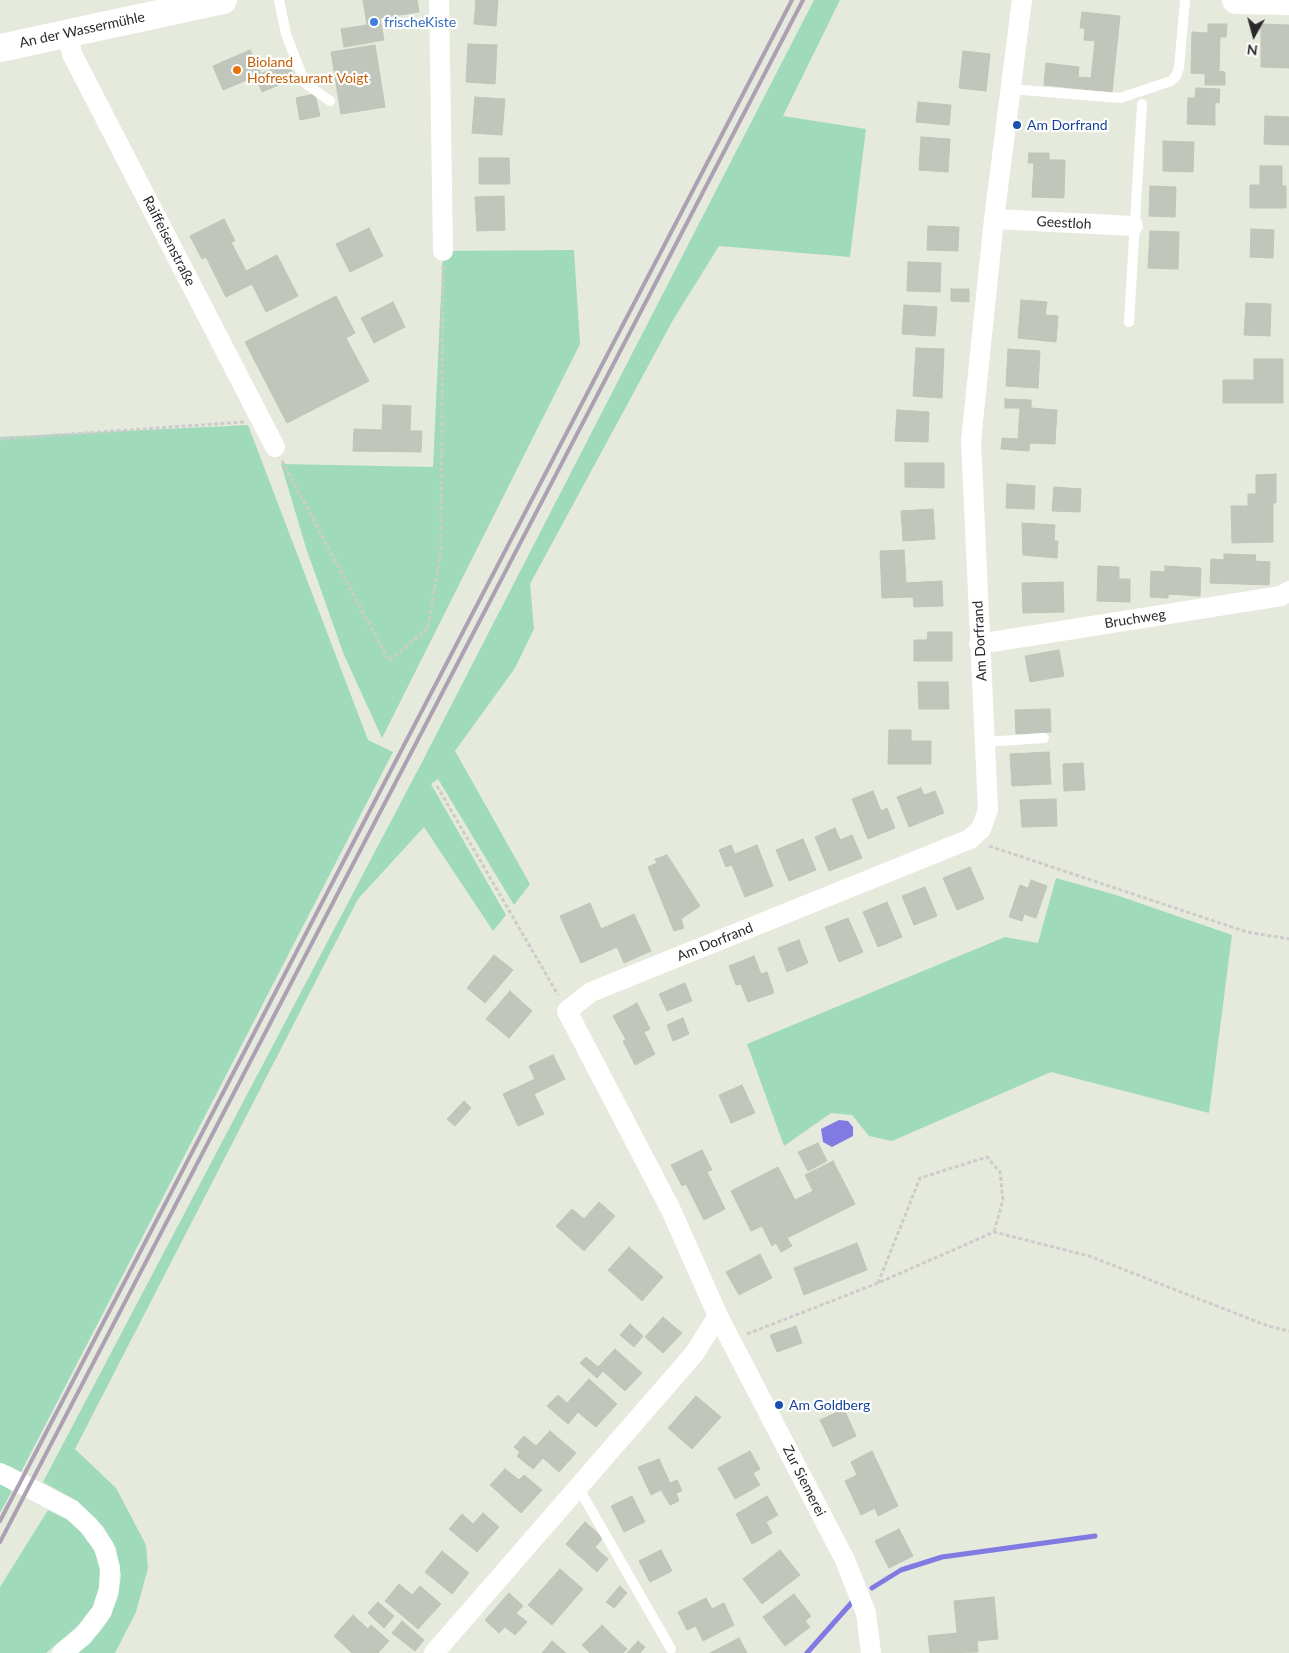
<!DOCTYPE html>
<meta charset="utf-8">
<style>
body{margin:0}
#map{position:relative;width:1289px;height:1653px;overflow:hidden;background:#e5eadd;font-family:Lato,sans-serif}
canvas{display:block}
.north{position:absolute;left:1229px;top:10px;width:50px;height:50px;-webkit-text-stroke:4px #fff;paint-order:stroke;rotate:187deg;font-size:14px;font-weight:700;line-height:20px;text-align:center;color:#292929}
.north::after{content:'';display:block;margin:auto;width:18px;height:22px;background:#292929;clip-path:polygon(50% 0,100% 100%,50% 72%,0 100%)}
</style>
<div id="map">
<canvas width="1289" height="1653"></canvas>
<div class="north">N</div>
</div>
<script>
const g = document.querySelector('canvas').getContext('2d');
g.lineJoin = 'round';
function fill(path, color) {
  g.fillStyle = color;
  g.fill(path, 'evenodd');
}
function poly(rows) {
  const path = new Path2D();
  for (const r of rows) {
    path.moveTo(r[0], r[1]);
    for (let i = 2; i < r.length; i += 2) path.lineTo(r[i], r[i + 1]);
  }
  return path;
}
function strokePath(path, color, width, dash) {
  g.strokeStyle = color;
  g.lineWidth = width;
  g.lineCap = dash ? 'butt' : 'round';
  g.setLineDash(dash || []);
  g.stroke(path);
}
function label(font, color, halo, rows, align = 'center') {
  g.font = font + ' Lato,sans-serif';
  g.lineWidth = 4.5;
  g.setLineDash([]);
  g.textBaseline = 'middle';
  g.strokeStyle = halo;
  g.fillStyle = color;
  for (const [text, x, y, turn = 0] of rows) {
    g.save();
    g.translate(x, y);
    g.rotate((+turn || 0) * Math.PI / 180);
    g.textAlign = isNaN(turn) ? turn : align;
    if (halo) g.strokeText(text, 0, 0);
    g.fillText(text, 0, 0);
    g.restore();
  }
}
const green = poly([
 [814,0,840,0,783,116,866,129,850,257,719,246,673,320,530,584,534,629,515,668,455,751,530,884,514,905,438,779,431,784,506,915,493,931,424,827,358,899,75,1449,116,1488,146,1545,148,1568,136,1612,115,1653,78,1653,99,1633,109,1619,118,1597,121,1575,116,1548,103,1526,78,1504,79,1502,43,1482,420,766],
 [574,250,580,344,382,738,344,655,306,548,281,464,433,467,443,251],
 [248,425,368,740,393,752,21,1472,9,1466,0,1484,12,1491,0,1513,0,437],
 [1056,878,1116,895,1232,935,1209,1113,1051,1072,892,1141,869,1136,852,1115,831,1113,784,1146,747,1044,1005,937,1038,943],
 [48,1510,68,1520,91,1541,100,1567,100,1587,93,1607,79,1625,46,1653,0,1653,0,1587]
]);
const water = poly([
 [839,1120,848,1121,853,1127,853,1136,832,1147,823,1142,821,1129]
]);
const stream = poly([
 [872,1588,901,1570,942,1557,1095,1536],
 [807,1653,854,1600]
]);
const building = poly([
 [363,0,417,0,419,12,380,18,384,40,344,47,341,29,367,25,363,0],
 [476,0,498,0,496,26,474,24,476,0],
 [1082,12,1120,16,1112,92,1044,85,1046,63,1079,67,1078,77,1091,78,1095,41,1084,40,1085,28,1080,28,1082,12],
 [1208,24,1227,24,1226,37,1220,37,1219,71,1225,72,1225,85,1205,85,1205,74,1191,73,1192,32,1208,33,1208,24],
 [1261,24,1289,25,1289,68,1261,67,1261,24],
 [468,44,497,45,495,84,466,82,468,44],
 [375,45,385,107,341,114,331,52,375,45],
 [250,50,261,74,223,90,213,66,250,50],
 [963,51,990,54,986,91,959,88,963,51],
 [288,63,295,78,262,92,255,76,288,63],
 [1196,88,1220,89,1219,103,1215,102,1215,125,1187,124,1188,98,1195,98,1196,88],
 [315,94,320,116,300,120,296,98,315,94],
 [475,97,505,99,502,135,472,133,475,97],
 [918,102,951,105,949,125,916,122,918,102],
 [1265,116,1289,117,1289,145,1264,144,1265,116],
 [921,137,950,139,948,172,919,170,921,137],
 [1163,141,1194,142,1193,172,1163,171,1163,141],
 [1029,153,1049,153,1049,160,1065,160,1064,198,1032,197,1034,163,1028,163,1029,153],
 [479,158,509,158,510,184,479,184,479,158],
 [1260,166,1282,166,1282,186,1286,186,1286,208,1250,208,1250,185,1260,185,1260,166],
 [1150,186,1176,187,1175,217,1149,216,1150,186],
 [504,196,505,230,477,231,475,197,504,196],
 [224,219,235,241,231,242,246,271,277,255,298,296,266,312,252,284,226,297,206,257,202,259,190,236,224,219],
 [928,226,959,227,958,251,927,250,928,226],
 [369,228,383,256,350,272,336,244,369,228],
 [1251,229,1274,230,1273,258,1250,257,1251,229],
 [1150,231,1179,232,1178,269,1148,268,1150,231],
 [908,262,941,263,940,292,907,291,908,262],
 [951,289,969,289,969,302,951,301,951,289],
 [336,296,355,333,346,338,369,381,287,423,245,342,336,296],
 [1021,300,1047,302,1045,315,1058,316,1056,342,1018,338,1021,300],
 [393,302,405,327,374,343,361,318,393,302],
 [1246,303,1271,304,1270,336,1244,335,1246,303],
 [904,305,937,307,935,336,902,334,904,305],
 [916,348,944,349,942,398,913,396,916,348],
 [1008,349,1040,351,1038,388,1006,386,1008,349],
 [1254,359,1283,359,1283,403,1223,403,1223,380,1254,380,1254,359],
 [1005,399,1031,400,1031,408,1057,410,1055,444,1030,443,1029,451,1001,449,1002,438,1018,439,1020,408,1005,408,1005,399],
 [383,405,411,406,410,431,422,431,421,452,353,451,354,429,382,430,383,405],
 [897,410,929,412,928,442,895,441,897,410],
 [905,463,944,463,944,488,905,487,905,463],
 [1276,474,1276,503,1273,503,1273,542,1232,543,1231,506,1248,506,1248,494,1256,494,1256,475,1276,474],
 [1007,484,1035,486,1034,509,1006,508,1007,484],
 [1054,487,1081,489,1080,512,1052,511,1054,487],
 [933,509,935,539,903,541,901,511,933,509],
 [1022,523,1055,525,1054,541,1058,541,1057,558,1023,555,1022,523],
 [904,550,906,583,942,581,943,606,914,607,913,597,882,598,880,551,904,550],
 [1224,554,1256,555,1255,561,1270,562,1269,585,1210,583,1211,559,1224,560,1224,554],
 [1098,566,1119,567,1119,579,1130,579,1130,602,1097,601,1098,566],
 [1165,566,1201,568,1200,596,1168,594,1168,598,1150,597,1151,571,1165,572,1165,566],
 [1063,582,1064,612,1023,613,1022,583,1063,582],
 [928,632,952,632,952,661,914,661,914,640,927,640,928,632],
 [1059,650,1064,676,1030,682,1025,656,1059,650],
 [918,682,948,682,949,709,919,709,918,682],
 [1050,709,1051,732,1016,734,1015,710,1050,709],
 [889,730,911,730,911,741,931,741,931,764,888,764,889,730],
 [1049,752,1051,784,1012,786,1010,754,1049,752],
 [1083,763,1085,790,1064,791,1063,764,1083,763],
 [921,788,924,795,935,791,944,813,909,827,897,797,921,788],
 [873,791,881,811,887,808,895,828,868,839,852,799,873,791],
 [1056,799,1057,826,1022,827,1020,800,1056,799],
 [835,828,840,840,852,835,862,858,829,871,815,837,835,828],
 [803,839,816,870,789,881,776,850,803,839],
 [731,845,735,854,757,845,773,886,745,897,732,865,726,867,719,850,731,845],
 [667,855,700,906,681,919,684,928,674,931,648,867,657,863,655,859,667,855],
 [970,867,984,899,957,910,943,878,970,867],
 [1031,880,1047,886,1036,918,1024,914,1022,921,1009,917,1020,885,1028,888,1031,880],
 [925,887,937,916,914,925,902,896,925,887],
 [887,902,902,937,878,947,863,912,887,902],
 [590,903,601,929,634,914,651,951,624,963,617,947,581,963,560,916,590,903],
 [848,918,863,952,839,962,825,927,848,918],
 [799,940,808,963,787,972,778,948,799,940],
 [494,955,513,970,485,1003,467,988,494,955],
 [754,956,761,974,767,972,774,993,748,1002,741,984,736,985,729,966,754,956],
 [685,983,692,1001,667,1011,659,994,685,983],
 [510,991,532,1011,509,1038,486,1019,510,991],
 [637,1003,650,1029,644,1032,655,1054,635,1065,623,1041,626,1040,613,1016,637,1003],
 [683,1018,689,1034,673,1041,667,1025,683,1018],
 [553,1055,565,1079,534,1094,544,1114,518,1126,503,1094,535,1079,529,1066,553,1055],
 [742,1085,755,1113,731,1123,719,1095,742,1085],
 [464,1101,471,1108,455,1126,447,1119,464,1101],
 [818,1143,827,1161,808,1171,798,1152,818,1143],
 [702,1150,712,1170,707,1172,725,1209,704,1220,686,1184,682,1186,671,1165,702,1150],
 [833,1161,855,1204,787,1238,792,1246,781,1252,776,1243,772,1246,762,1226,751,1231,731,1191,778,1167,795,1200,813,1191,805,1175,833,1161],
 [599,1202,615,1216,584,1251,556,1226,572,1209,584,1219,599,1202],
 [857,1243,867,1270,804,1295,794,1268,857,1243],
 [629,1247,663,1277,642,1301,608,1270,629,1247],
 [760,1254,772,1278,739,1295,726,1272,760,1254],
 [663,1317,682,1333,663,1353,645,1337,663,1317],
 [630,1324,643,1336,634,1347,620,1335,630,1324],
 [796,1326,802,1343,777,1352,770,1335,796,1326],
 [615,1349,642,1373,625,1391,603,1371,597,1378,580,1363,586,1357,598,1367,615,1349],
 [589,1379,617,1404,596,1427,578,1412,568,1424,547,1406,558,1395,567,1403,589,1379],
 [696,1396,721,1417,692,1449,668,1428,696,1396],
 [844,1409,856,1436,833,1447,820,1420,844,1409],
 [550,1431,576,1453,559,1472,543,1458,533,1469,517,1456,520,1452,514,1447,524,1436,536,1446,550,1431],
 [750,1451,760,1469,753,1473,760,1485,735,1499,718,1468,750,1451],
 [872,1451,898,1506,878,1516,875,1508,861,1515,845,1481,857,1475,851,1462,872,1451],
 [659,1459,670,1483,677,1480,682,1491,676,1493,679,1501,670,1505,661,1490,651,1495,638,1467,659,1459],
 [505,1469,519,1480,524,1475,542,1490,521,1513,490,1485,505,1469],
 [632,1496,645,1522,624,1532,611,1506,632,1496],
 [767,1496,778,1515,766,1522,772,1533,752,1544,736,1514,767,1496],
 [483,1513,499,1527,477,1552,449,1529,462,1514,473,1524,483,1513],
 [585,1522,603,1538,595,1547,577,1531,585,1522],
 [899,1529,913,1556,889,1568,875,1541,899,1529],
 [577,1531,608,1559,597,1572,566,1544,577,1531],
 [661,1550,672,1571,650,1582,639,1561,661,1550],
 [780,1550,800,1575,762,1604,743,1579,780,1550],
 [442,1551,469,1573,452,1594,425,1572,442,1551],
 [560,1569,583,1589,552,1625,528,1605,560,1569],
 [399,1584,412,1595,420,1586,441,1604,418,1629,385,1601,399,1584],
 [620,1586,627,1593,614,1608,606,1602,620,1586],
 [509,1593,523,1606,516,1613,527,1622,515,1635,505,1627,499,1633,485,1620,509,1593],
 [794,1594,811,1616,805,1621,810,1627,785,1646,763,1617,794,1594],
 [994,1597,998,1639,977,1641,978,1652,930,1653,928,1636,957,1633,954,1601,994,1597],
 [706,1598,712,1609,724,1603,734,1625,703,1641,696,1626,687,1630,678,1612,706,1598],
 [378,1602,394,1616,384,1628,368,1613,378,1602],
 [353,1615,368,1629,371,1625,389,1641,378,1653,352,1653,334,1636,353,1615],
 [402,1621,424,1640,415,1651,392,1633,402,1621],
 [602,1625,614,1637,599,1653,590,1653,582,1645,602,1625],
 [614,1637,627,1649,623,1653,599,1653,614,1637],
 [739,1638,747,1653,710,1653,739,1638],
 [552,1641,566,1653,542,1653,552,1641],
 [638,1641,645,1647,640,1653,627,1653,638,1641]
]);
const path = poly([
 [0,439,244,422],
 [282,461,389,661,428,628,441,550,443,266],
 [437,786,558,995],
 [989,846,1247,932,1289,939],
 [878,1283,920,1178,987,1157,1000,1172,1003,1200,994,1232],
 [747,1334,878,1283,994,1232,1089,1256,1268,1326,1289,1331]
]);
const lane = poly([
 [279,0,286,34,305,83,330,101],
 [1010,89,1120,98,1171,81,1176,76,1179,68,1185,0],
 [1129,322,1142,104],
 [985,742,1044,738],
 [578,1487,671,1649]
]);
const street = poly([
 [439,0,443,251],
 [68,33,72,54,275,447],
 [994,219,1133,226],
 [979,644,1281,596,1289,591],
 [0,1473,72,1510,89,1526,104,1547,110,1568,109,1589,102,1611,83,1636,62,1653],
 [434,1653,694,1354,718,1316],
 [871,1653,866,1613,845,1560,718,1316,671,1210,567,1011,591,992,970,839,981,829,988,810,971,441,994,219,1022,0]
]);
const secondary = poly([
 [1236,0,1289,1],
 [0,48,223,0]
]);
const rail = poly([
 [0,1521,792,0],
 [0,1542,803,0]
]);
const markers = [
 [374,22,5,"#3f7fe0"],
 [237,70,5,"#e8710a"],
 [1017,125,5,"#1a4fb4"],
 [779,1405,5,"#1a4fb4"]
];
const shopNames = [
 ["frischeKiste",384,22]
];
const streetNames = [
 ["An der Wassermühle",82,30,-12],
 ["Geestloh",1064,223,3],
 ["Raiffeisenstraße",169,241,63],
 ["Bruchweg",1135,619,-9],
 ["Am Dorfrand",980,641,-93],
 ["Am Dorfrand",715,942,-22],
 ["Zur Siemerei",804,1481,63]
];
const foodNames = [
 ["Bioland",247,62],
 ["Hofrestaurant Voigt",247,78]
];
const transitNames = [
 ["Am Dorfrand",1027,125],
 ["Am Goldberg",789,1405]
];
fill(green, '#9fdbba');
fill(water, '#817ae2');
strokePath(stream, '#817ae2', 5);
fill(building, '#c1c6bc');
strokePath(building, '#bfc5b7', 1);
strokePath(path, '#ccc', 3, [4, 2.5]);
strokePath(lane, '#fff', 10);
strokePath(street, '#fff', 20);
strokePath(secondary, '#fff', 28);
strokePath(rail, '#aca0b2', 4);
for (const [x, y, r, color] of markers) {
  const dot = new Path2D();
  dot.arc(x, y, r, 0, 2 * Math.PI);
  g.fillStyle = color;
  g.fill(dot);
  strokePath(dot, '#fff', 2);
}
label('14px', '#366cbe', '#fff', shopNames, 'left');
label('14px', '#292929', '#fff', streetNames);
label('14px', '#c56008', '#fff', foodNames, 'left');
label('14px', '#164399', '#fff', transitNames, 'left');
</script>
